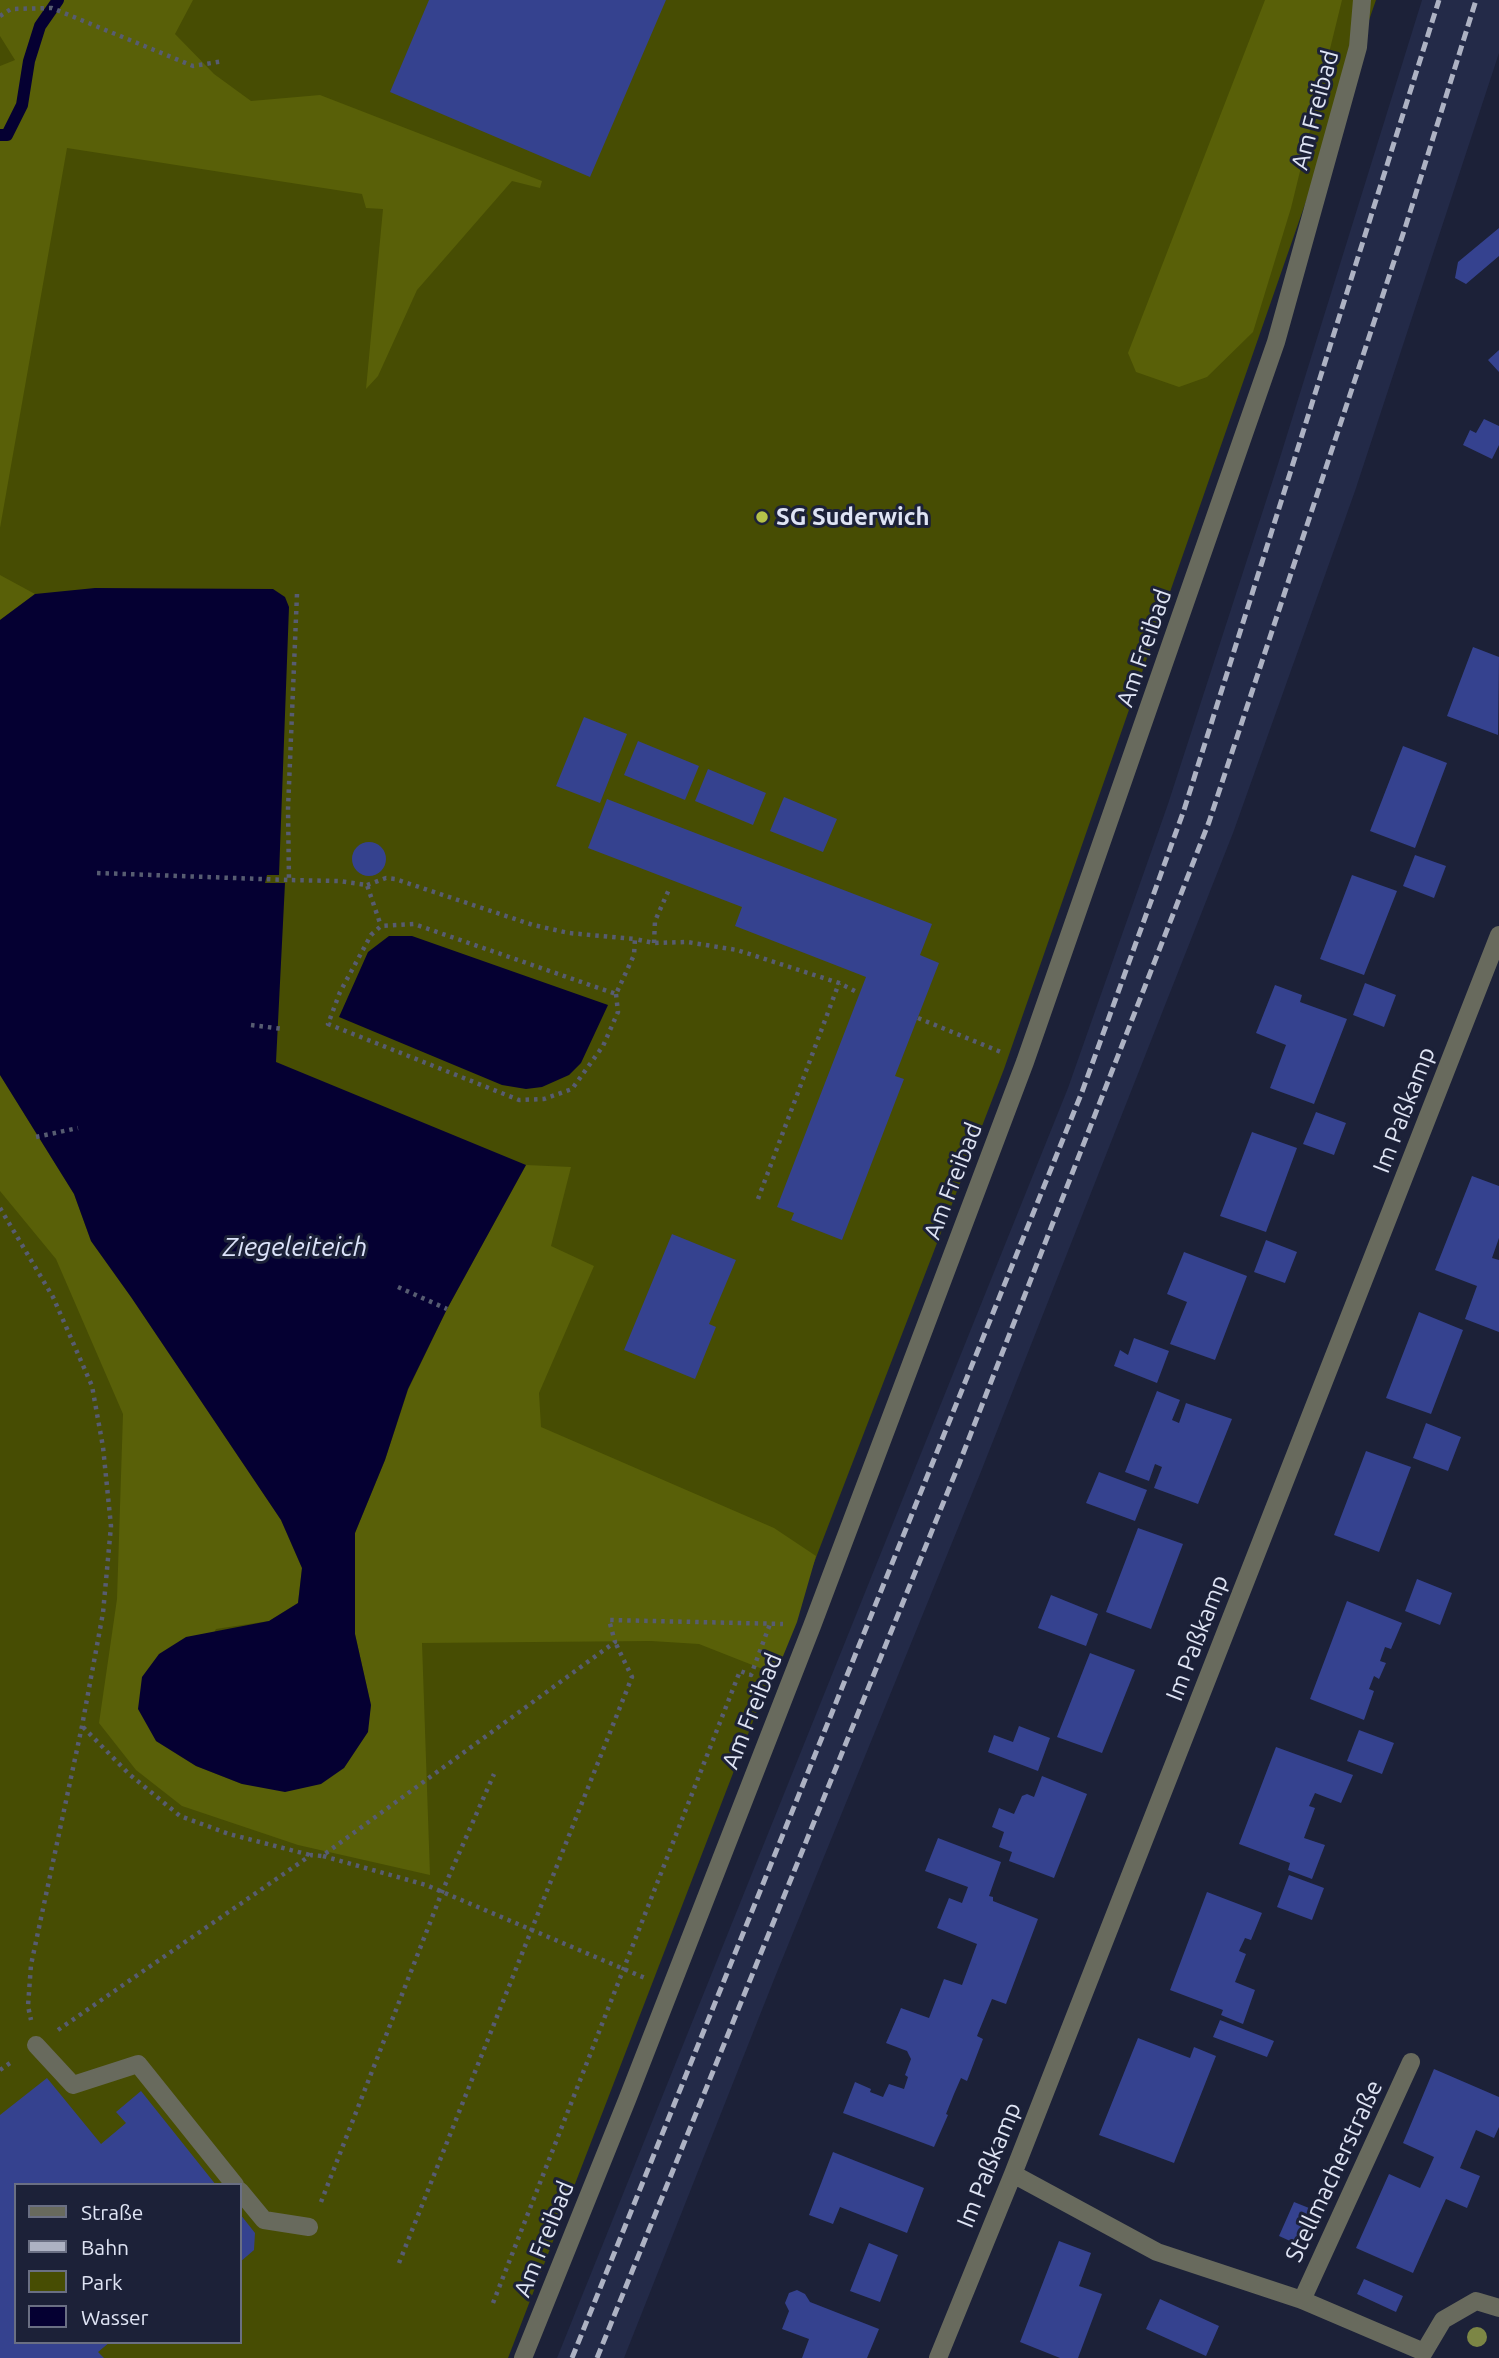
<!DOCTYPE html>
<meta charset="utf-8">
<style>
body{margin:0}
#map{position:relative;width:1499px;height:2358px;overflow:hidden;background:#1c2138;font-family:Ubuntu,sans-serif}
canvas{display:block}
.legend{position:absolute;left:14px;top:2183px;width:228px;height:161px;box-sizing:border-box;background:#1c2138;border:2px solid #6a6f83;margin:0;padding:9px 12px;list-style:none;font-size:21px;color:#dfe4f4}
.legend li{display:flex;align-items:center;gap:14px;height:35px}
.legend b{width:35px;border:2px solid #6a6f83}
</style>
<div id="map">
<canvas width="1499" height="2358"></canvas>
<ul class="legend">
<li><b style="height:9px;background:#686a5d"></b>Straße</li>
<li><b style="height:9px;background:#adb2c3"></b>Bahn</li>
<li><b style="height:19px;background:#474d03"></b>Park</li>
<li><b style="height:19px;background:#050032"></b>Wasser</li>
</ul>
</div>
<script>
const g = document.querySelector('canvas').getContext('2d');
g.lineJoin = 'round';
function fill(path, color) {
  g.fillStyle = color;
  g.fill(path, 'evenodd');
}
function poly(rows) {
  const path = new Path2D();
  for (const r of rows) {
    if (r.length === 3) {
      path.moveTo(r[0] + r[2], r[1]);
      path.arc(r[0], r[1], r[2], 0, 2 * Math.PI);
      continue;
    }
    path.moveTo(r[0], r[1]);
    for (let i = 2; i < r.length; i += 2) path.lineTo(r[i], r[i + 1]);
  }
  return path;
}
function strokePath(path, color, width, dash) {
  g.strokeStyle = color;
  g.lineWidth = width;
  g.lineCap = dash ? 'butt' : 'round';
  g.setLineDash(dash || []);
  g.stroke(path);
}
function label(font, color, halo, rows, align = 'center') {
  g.font = font + ' Ubuntu,sans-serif';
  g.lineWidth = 6;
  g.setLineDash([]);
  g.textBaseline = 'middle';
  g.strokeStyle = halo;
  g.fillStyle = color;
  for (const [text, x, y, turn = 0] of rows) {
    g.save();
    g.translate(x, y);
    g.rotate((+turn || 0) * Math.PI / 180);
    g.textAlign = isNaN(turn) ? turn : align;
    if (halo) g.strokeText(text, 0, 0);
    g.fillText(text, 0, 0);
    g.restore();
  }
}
const built = poly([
 [1422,0,1499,0,1499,53,1355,491,1233,833,980,1474,775,1977,624,2358,557,2358,1068,1088,1168,804,1278,464]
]);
const green = poly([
 [0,0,1376,0,1004,1069,508,2358,0,2358],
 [16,2185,240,2185,240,2342,16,2342]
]);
const forest = poly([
 [0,0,193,0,175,34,214,74,251,101,320,95,542,181,540,188,512,181,417,290,378,376,366,389,383,209,366,208,362,194,67,148,0,528,0,66,15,60,0,36],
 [1265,0,1342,0,1291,208,1253,332,1207,377,1179,387,1136,372,1128,353],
 [0,575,35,594,0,620],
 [0,1075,74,1194,91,1241,131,1297,281,1520,302,1568,298,1603,269,1621,216,1629,156,1741,196,1766,242,1784,344,1768,367,1732,371,1705,355,1634,355,1533,385,1460,408,1390,447,1309,526,1165,571,1167,551,1246,594,1266,539,1393,541,1427,774,1528,816,1556,797,1622,779,1666,765,1670,699,1644,651,1641,422,1643,430,1875,298,1845,182,1806,136,1770,99,1723,117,1599,123,1414,56,1259,0,1191]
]);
const water = poly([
 [95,588,273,589,285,597,289,607,279,875,267,875,265,883,285,883,276,1062,526,1165,447,1309,408,1389,385,1460,355,1533,355,1634,371,1705,368,1732,344,1768,321,1784,285,1792,242,1784,196,1766,156,1741,138,1709,142,1677,159,1654,186,1637,269,1621,298,1603,302,1568,281,1520,131,1297,91,1241,74,1194,0,1075,0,620,35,594],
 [389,936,412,936,608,1005,581,1063,569,1075,542,1087,526,1089,502,1085,339,1017,368,952]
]);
const stream = poly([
 [0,135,7,135,22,105,29,61,40,26,58,0]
]);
const building = poly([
 [429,0,666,0,590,177,390,92],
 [1499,228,1499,256,1466,284,1455,278,1458,262],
 [1499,350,1499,372,1488,360],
 [1484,419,1499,426,1499,445,1492,459,1463,445,1470,430,1476,433],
 [1473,647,1499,657,1498,735,1447,716],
 [584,717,627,734,600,803,556,786],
 [638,741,699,766,685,800,624,775],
 [1403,746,1447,763,1415,848,1370,831],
 [708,769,766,793,753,825,695,801],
 [784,797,837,819,823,852,770,831],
 [607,799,932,924,920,955,939,963,895,1076,904,1079,842,1240,791,1220,794,1213,777,1207,866,977,735,926,742,907,588,848],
 [369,859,17],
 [1415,855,1446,866,1434,898,1403,886],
 [1352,875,1397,891,1364,975,1320,959],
 [1365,983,1396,995,1384,1027,1353,1015],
 [1275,985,1302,995,1300,1002,1347,1019,1314,1104,1270,1088,1286,1045,1256,1033],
 [1316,1112,1346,1123,1334,1155,1303,1144],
 [1252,1132,1297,1148,1266,1232,1220,1216],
 [1472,1176,1499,1186,1499,1238,1492,1258,1499,1260,1499,1332,1465,1319,1477,1286,1435,1270],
 [672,1234,736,1260,709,1324,716,1327,695,1379,624,1350],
 [1266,1240,1297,1252,1285,1283,1254,1272],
 [1184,1252,1247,1276,1215,1360,1170,1344,1187,1302,1167,1294],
 [1419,1312,1463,1330,1431,1414,1386,1398],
 [1134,1338,1169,1351,1157,1383,1114,1366,1120,1350,1128,1355],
 [1157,1391,1180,1400,1172,1420,1179,1423,1186,1403,1232,1419,1198,1504,1154,1488,1162,1467,1155,1464,1149,1481,1125,1472],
 [1426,1423,1461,1437,1448,1471,1413,1458],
 [1366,1451,1411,1467,1379,1552,1334,1535],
 [1099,1472,1147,1490,1135,1521,1086,1503],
 [1138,1528,1183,1544,1151,1629,1106,1612],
 [1417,1579,1452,1593,1440,1625,1405,1611],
 [1051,1595,1098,1614,1086,1646,1038,1628],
 [1347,1601,1402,1623,1391,1649,1385,1647,1380,1661,1386,1663,1379,1679,1374,1676,1369,1689,1374,1691,1364,1720,1310,1699],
 [1090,1653,1135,1670,1102,1753,1057,1737],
 [1019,1726,1050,1738,1038,1771,988,1752,994,1735,1013,1742],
 [1359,1730,1394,1743,1382,1774,1347,1761],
 [1276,1747,1353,1775,1341,1803,1315,1793,1309,1806,1315,1808,1304,1838,1325,1845,1312,1879,1288,1870,1290,1863,1239,1844],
 [1042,1776,1087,1794,1054,1878,1009,1861,1012,1852,999,1847,1004,1832,992,1827,999,1808,1014,1814,1022,1796,1027,1794,1034,1797],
 [938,1838,1001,1862,989,1896,993,1897,993,1901,1038,1919,1006,2004,992,1999,977,2036,983,2039,967,2081,961,2078,954,2094,946,2114,948,2115,934,2147,843,2113,855,2082,871,2089,870,2092,883,2097,889,2084,904,2089,908,2077,905,2075,911,2059,907,2051,886,2043,901,2008,929,2018,944,1979,962,1985,977,1944,937,1928,949,1898,962,1903,968,1887,925,1871],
 [1289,1875,1324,1888,1312,1920,1277,1907],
 [1207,1892,1262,1913,1251,1940,1245,1938,1239,1951,1246,1954,1235,1982,1255,1990,1243,2024,1221,2015,1223,2010,1170,1990],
 [1220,2020,1274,2041,1267,2057,1213,2037],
 [1138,2038,1190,2058,1194,2047,1216,2056,1174,2163,1099,2135],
 [1434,2069,1499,2097,1499,2127,1494,2138,1476,2130,1460,2168,1480,2176,1467,2208,1446,2199,1413,2273,1356,2248,1389,2174,1420,2188,1427,2173,1434,2157,1403,2143],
 [47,2078,101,2144,126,2123,116,2112,141,2091,216,2185,16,2185,16,2342,110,2342,98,2352,104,2358,0,2358,0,2115],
 [833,2152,924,2188,907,2233,840,2207,833,2224,809,2215],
 [1294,2202,1314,2210,1299,2245,1279,2236],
 [240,2214,255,2233,254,2250,240,2262],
 [1059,2241,1091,2253,1079,2286,1102,2294,1078,2358,1060,2358,1020,2342],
 [869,2243,898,2255,880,2302,850,2291],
 [1364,2279,1403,2296,1396,2312,1357,2294],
 [797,2290,805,2294,810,2302,879,2329,867,2358,802,2358,809,2339,782,2329,789,2311,785,2303,789,2293],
 [1160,2299,1219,2326,1206,2356,1146,2329]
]);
const path = poly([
 [0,16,11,9,52,8,193,66,224,61],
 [297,594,288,809,289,880,339,881,367,885,381,926],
 [97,873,289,880],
 [367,885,386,878,395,879,533,925,569,933,635,939],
 [654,943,655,921,670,887],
 [616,994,618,1012,603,1046,572,1089,544,1099,519,1100,328,1024,340,992,371,935,381,926,414,924,616,994,634,955,635,939,654,943,687,942,737,950,839,983,859,993],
 [918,1018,1001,1052],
 [251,1025,283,1029],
 [36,1137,78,1128],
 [758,1199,839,983],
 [0,1208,53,1297,92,1386,103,1447,111,1526,103,1613,82,1726,31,1965,28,2006,31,2020],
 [398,1287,447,1309],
 [83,1727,129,1774,180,1816,229,1834,310,1855],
 [323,1856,426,1885,645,1978],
 [58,2030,311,1855,322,1856,615,1642,609,1620,783,1624],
 [0,2070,13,2061],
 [321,2202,442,1892,494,1774],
 [399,2263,632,1677,615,1642],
 [493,2303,740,1671,751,1675,770,1624]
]);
const minor = poly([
 [36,2045,73,2085,138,2064,235,2185],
 [1013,2174,1157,2252,1302,2300,1424,2352,1443,2320,1476,2301,1499,2308],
 [240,2191,264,2220,309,2227],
 [1302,2300,1411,2062],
 [523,2358,627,2100,812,1626,1025,1062,1276,342,1358,47,1362,0],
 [938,2358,1013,2174,1499,935]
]);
const rail = poly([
 [572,2358,1082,1092,1184,810,1439,0],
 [597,2358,959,1464,1209,822,1406,225,1476,0]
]);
const trees = [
 [1477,2337]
];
const markers = [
 [762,517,7,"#b5c249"]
];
const streetNames = [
 ["Am Freibad",1315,110,-75],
 ["Am Freibad",1144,648,-71],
 ["Im Paßkamp",1404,1110,-69],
 ["Am Freibad",953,1181,-69],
 ["Im Paßkamp",1197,1638,-69],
 ["Am Freibad",752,1711,-68],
 ["Im Paßkamp",989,2165,-68],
 ["Stellmacherstraße",1334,2171,-65],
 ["Am Freibad",544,2239,-68]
];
const poiNames = [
 ["SG Suderwich",776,517]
];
const waterNames = [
 ["Ziegeleiteich",295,1247]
];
fill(built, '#232a48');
fill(green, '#474d03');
fill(forest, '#596008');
fill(water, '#050032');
strokePath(stream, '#050032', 12);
fill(building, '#35428f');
strokePath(path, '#575c71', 4.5, [3.5, 5]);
strokePath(minor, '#686a5d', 18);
strokePath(rail, '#adb2c3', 5, [10, 5]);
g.fillStyle = '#7c8645';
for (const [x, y] of trees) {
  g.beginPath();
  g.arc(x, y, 10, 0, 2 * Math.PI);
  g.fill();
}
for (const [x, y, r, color] of markers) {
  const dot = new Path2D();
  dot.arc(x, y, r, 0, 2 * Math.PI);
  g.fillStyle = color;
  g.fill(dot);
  strokePath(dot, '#1c2138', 2.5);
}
label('24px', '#dfe4f4', '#1c2138', streetNames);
label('bold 24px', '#dfe4f4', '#1c2138', poiNames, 'left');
label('italic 26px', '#dce3fa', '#1c2138', waterNames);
</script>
